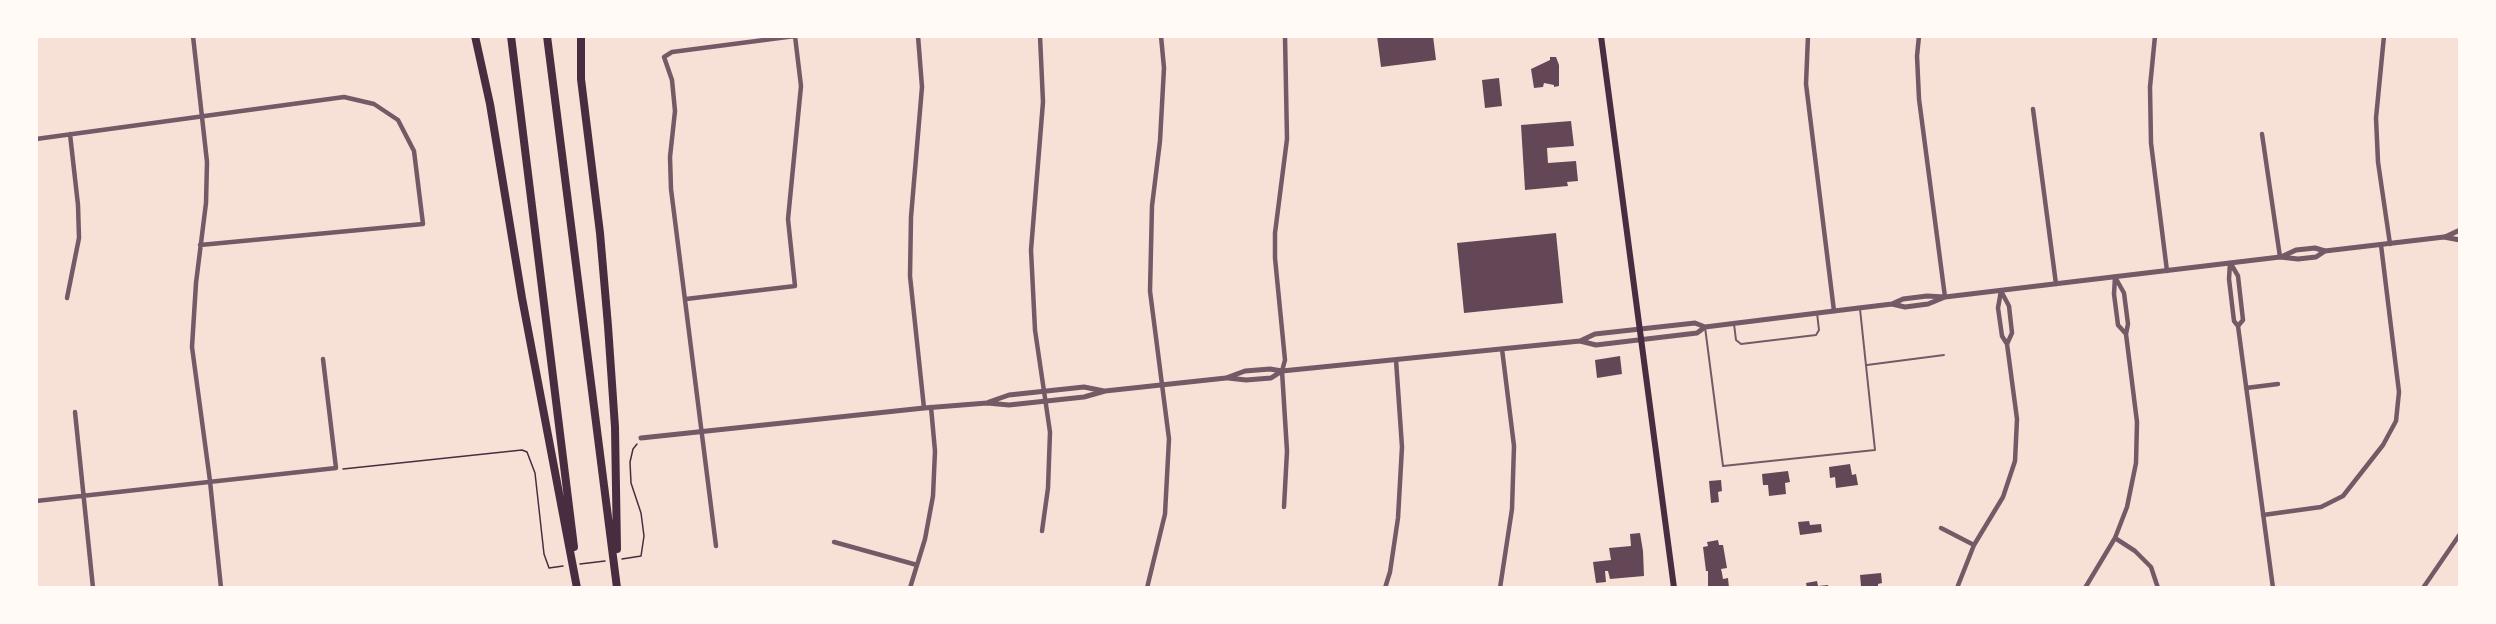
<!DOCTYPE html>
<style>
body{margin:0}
#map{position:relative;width:2496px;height:624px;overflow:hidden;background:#f7e1d7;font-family:Overpass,sans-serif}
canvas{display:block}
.frame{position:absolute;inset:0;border:38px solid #fffaf5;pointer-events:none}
</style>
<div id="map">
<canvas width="2496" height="624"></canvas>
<div class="frame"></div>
</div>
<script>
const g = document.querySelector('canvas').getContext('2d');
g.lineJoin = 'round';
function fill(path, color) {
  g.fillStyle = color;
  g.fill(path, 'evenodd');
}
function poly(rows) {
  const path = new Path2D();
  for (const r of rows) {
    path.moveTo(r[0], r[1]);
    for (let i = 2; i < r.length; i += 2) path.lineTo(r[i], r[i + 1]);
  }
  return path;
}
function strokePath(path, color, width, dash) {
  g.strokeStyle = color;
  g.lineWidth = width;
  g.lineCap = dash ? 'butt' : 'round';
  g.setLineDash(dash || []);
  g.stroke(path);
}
const building = poly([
 [1377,36,1433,36,1436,60,1381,67],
 [1550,57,1556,57,1559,65,1559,86,1554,87,1554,85,1544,83,1543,87,1534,88,1531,69,1550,60],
 [1499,78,1502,106,1485,108,1482,80],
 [1571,121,1574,146,1547,148,1548,163,1576,161,1578,181,1567,182,1568,186,1525,190,1521,125],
 [1556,233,1563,303,1464,313,1457,243],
 [1620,356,1622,374,1597,378,1595,360],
 [1850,464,1852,475,1856,474,1858,485,1836,488,1835,477,1830,478,1829,467],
 [1788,471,1790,482,1785,483,1786,494,1769,496,1768,485,1763,485,1762,474],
 [1721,480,1722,491,1718,492,1719,502,1711,503,1709,481],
 [1809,521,1810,525,1821,524,1822,532,1800,535,1798,522],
 [1640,533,1643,551,1644,576,1610,579,1608,571,1605,571,1606,582,1596,583,1593,562,1611,560,1609,548,1631,546,1630,534],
 [1718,540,1719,545,1723,545,1727,568,1721,569,1722,573,1723,579,1728,578,1729,588,1708,588,1708,571,1706,571,1703,547,1708,546,1707,542],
 [1881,573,1882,583,1878,584,1878,588,1855,588,1861,586,1860,575],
 [1817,581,1818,586,1828,585,1829,588,1807,588,1806,583]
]);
const path = poly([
 [343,469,522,450,527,452,535,473,544,554,549,568,563,566],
 [622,559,641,556,644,536,641,513,631,483,630,462,633,449,637,444],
 [580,564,605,561]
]);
const service = poly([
 [1734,324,1736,340,1741,344,1816,335,1819,330,1817,313],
 [1705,327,1723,466,1875,450,1860,309],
 [1867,365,1944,355]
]);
const minor = poly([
 [193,36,207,162,206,203,196,283,192,347,210,481,221,588],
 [918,36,922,87,911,217,910,276,924,408],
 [1040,36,1043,102,1031,250,1035,330,1050,432,1048,488,1042,531],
 [1808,36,1806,84,1834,311],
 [1919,36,1917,56,1919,99,1945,297],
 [2155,36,2150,87,2151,143,2167,271],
 [2384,36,2376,118,2378,162,2390,244],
 [2033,109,2056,284],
 [2262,134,2280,257],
 [36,139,344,97,374,104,398,120,414,151,423,224,200,245],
 [2230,263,2229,279,2234,321,2238,326,2273,588],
 [2231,264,2238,276,2243,320,2238,326],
 [2115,277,2114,294,2118,325,2126,334],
 [2001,291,2009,306,2012,333,2007,344],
 [67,298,79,238,78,205,70,134],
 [686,299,795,286,788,219,801,86,795,36,672,52,664,57,672,80,675,111,670,157,671,189,716,546],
 [2246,388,2278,384],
 [75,412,93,588],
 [36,501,336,468,323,359],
 [1284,507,1287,451,1282,371,1285,360,1275,258,1275,233,1287,139,1285,36],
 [2263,515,2321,507,2343,496,2383,445,2396,421,2399,392,2381,245],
 [1941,528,1974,545],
 [2115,538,2135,551,2151,567,2158,588],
 [834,542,917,565],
 [910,588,925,539,933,496,935,451,931,407],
 [1147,588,1165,514,1169,439,1150,291,1152,206,1160,141,1164,68,1161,36],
 [1385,588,1390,572,1398,518,1402,447,1396,360],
 [1500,588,1512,509,1514,446,1502,349],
 [1957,588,1974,545,2003,497,2015,461,2017,419,2007,344,2002,336,1998,308,2001,291],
 [2085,588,2115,538,2127,507,2136,463,2137,422,2126,334,2128,324,2124,293,2115,277],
 [2423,588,2460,534]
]);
const tertiary = poly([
 [2445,237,2460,230],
 [2281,257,2296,250,2315,248,2325,251,2444,237,2460,240],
 [1892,304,1903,299,1927,296,1945,297,2280,257,2298,259,2316,257,2325,251],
 [1580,341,1595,334,1695,323,1705,327],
 [1228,378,1246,380,1271,378,1282,371],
 [989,402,1009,395,1084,387,1104,391],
 [641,438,924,408,987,403,1009,405,1084,397,1105,391,1226,378,1245,371,1270,369,1282,371,1580,341,1596,345,1697,333,1705,327,1834,311,1892,304,1905,307,1928,304,1945,297]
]);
const secondary = poly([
 [1601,36,1674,588]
]);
const motorway = poly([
 [475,36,490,104,522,298,577,588],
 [511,36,574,547],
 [547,36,617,588],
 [581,36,581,79,600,233,608,326,615,427,617,549]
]);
fill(building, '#644757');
strokePath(path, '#4a2c40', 1.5);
strokePath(service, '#755966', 2);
strokePath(minor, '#755966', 4.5);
strokePath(tertiary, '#755966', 5);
strokePath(secondary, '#4a2c40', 6);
strokePath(motorway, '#4a2c40', 8);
</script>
